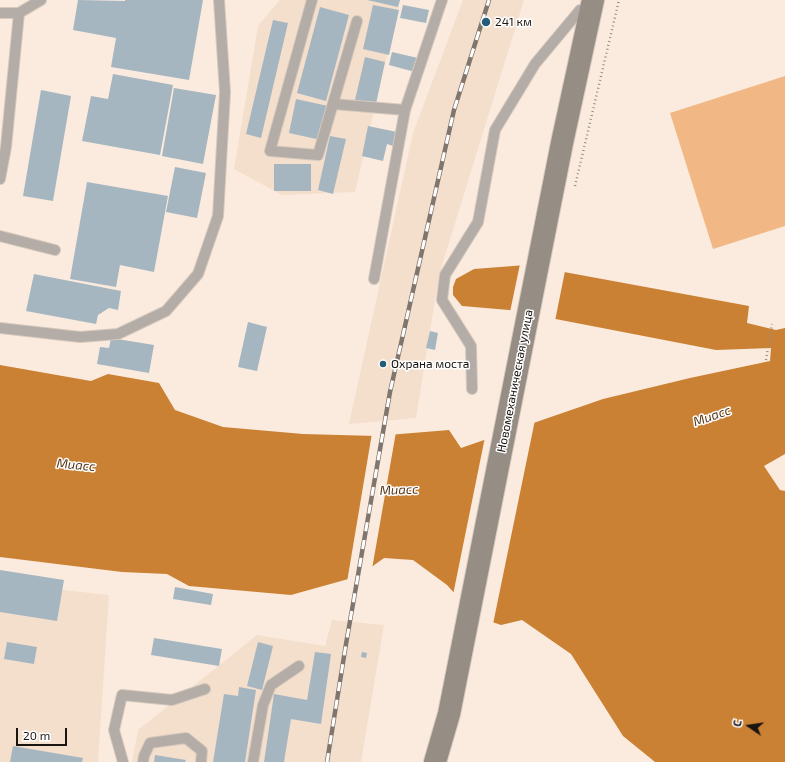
<!DOCTYPE html>
<meta charset="utf-8">
<style>
body{margin:0}
#map{position:relative;width:785px;height:762px;overflow:hidden;background:#faebde;font-family:"Exo 2",sans-serif}
canvas{display:block}
.north{position:absolute;left:729px;top:706px;width:40px;height:40px;-webkit-text-stroke:3px #fff;paint-order:stroke;rotate:283deg;font-size:11px;font-weight:700;line-height:16px;text-align:center;color:#1a1410}
.north::after{content:'';display:block;margin:auto;width:14px;height:18px;background:#1a1410;clip-path:polygon(50% 0,100% 100%,50% 72%,0 100%)}
.scale{position:absolute;left:16px;top:728px;width:51px;height:18px;box-sizing:border-box;border:2px solid #1a1410;border-top:0;padding-left:5px;font-size:12px;line-height:14px;white-space:nowrap;color:#1a1410;-webkit-text-stroke:3px #fff;paint-order:stroke}
</style>
<div id="map">
<canvas width="785" height="762"></canvas>
<div class="north">С</div>
<div class="scale">20 m</div>
</div>
<script>
const g = document.querySelector('canvas').getContext('2d');
g.lineJoin = 'round';
function fill(path, color) {
  g.fillStyle = color;
  g.fill(path, 'evenodd');
}
function poly(rows) {
  const path = new Path2D();
  for (const r of rows) {
    path.moveTo(r[0], r[1]);
    for (let i = 2; i < r.length; i += 2) path.lineTo(r[i], r[i + 1]);
  }
  return path;
}
function strokePath(path, color, width, dash) {
  g.strokeStyle = color;
  g.lineWidth = width;
  g.lineCap = dash ? 'butt' : 'round';
  g.setLineDash(dash || []);
  g.stroke(path);
}
function label(font, color, halo, rows, align = 'center') {
  g.font = font + ' "Exo 2",sans-serif';
  g.lineWidth = 3;
  g.setLineDash([]);
  g.textBaseline = 'middle';
  g.strokeStyle = halo;
  g.fillStyle = color;
  for (const [text, x, y, turn = 0] of rows) {
    g.save();
    g.translate(x, y);
    g.rotate((+turn || 0) * Math.PI / 180);
    g.textAlign = isNaN(turn) ? turn : align;
    if (halo) g.strokeText(text, 0, 0);
    g.fillText(text, 0, 0);
    g.restore();
  }
}
const built = poly([
 [280,0,400,0,355,192,282,195,234,169,258,26],
 [463,0,524,0,439,275,416,418,349,424,413,133],
 [0,583,109,595,98,762,0,762],
 [332,620,384,625,361,762,132,762,138,730,257,635,325,646]
]);
const green = poly([
 [785,76,785,226,713,249,670,113]
]);
const water = poly([
 [526,265,749,306,747,323,776,330,785,328,785,454,764,466,780,490,785,491,785,762,655,762,623,736,571,654,522,620,501,625,475,616,447,585,413,560,384,558,359,576,291,595,189,586,167,574,122,572,0,557,0,365,91,381,108,374,159,383,175,410,223,427,303,434,376,436,449,430,461,448,603,399,690,378,770,361,771,348,716,350,509,310,462,306,453,295,453,287,456,279,474,269]
]);
const pier = poly([
 [526,263,565,271,555,321,510,312,520,264],
 [535,420,493,624,473,617,453,595,485,437],
 [396,432,372,569,360,578,347,582,372,433]
]);
const building = poly([
 [78,0,125,1,125,0,203,0,189,80,111,67,116,38,73,30],
 [367,0,400,0,398,7],
 [373,5,399,10,389,55,363,49],
 [403,5,429,10,426,23,400,18],
 [320,7,349,15,326,101,297,93],
 [273,20,288,23,261,138,246,134],
 [392,52,418,58,415,72,389,65],
 [365,57,385,62,376,104,355,100],
 [113,74,173,85,160,155,82,141,91,96,108,99],
 [174,88,216,95,203,164,162,156],
 [41,90,71,96,53,201,23,196],
 [296,99,328,106,321,140,289,133],
 [368,126,397,132,393,146,387,144,383,161,362,156],
 [330,136,346,139,333,194,318,190],
 [274,164,311,164,311,191,274,191],
 [175,167,206,173,197,218,166,212],
 [87,182,168,196,154,272,120,265,116,287,70,279],
 [34,274,121,291,118,310,109,308,98,315,96,324,26,311],
 [248,322,267,327,257,371,238,367],
 [430,331,438,333,435,350,426,348],
 [111,338,154,345,149,373,97,364,100,347,109,348],
 [380,361,386,362,385,367,379,366],
 [0,570,64,580,57,621,0,612],
 [175,587,213,594,211,605,173,599],
 [154,638,222,649,219,666,151,655],
 [7,642,37,647,34,664,4,659],
 [258,642,273,646,262,690,247,686],
 [315,652,331,654,321,724,291,719,284,762,264,762,274,694,307,700],
 [362,652,367,653,366,658,361,657],
 [239,687,256,690,245,762,213,762,224,694,238,696],
 [13,746,83,758,82,762,10,762],
 [155,755,186,760,185,762,154,762]
]);
const path = poly([
 [575,186,619,0],
 [766,360,772,324]
]);
const service = poly([
 [312,0,270,151,318,155,357,21],
 [0,13,19,13,41,0],
 [333,104,405,110],
 [0,179,6,147,19,13],
 [0,236,55,250],
 [374,279,405,110,442,0],
 [0,328,80,337,118,334,166,311,198,274,218,216,225,92,219,0],
 [472,389,471,346,442,300,445,275,478,222,495,130,535,64,580,10],
 [123,762,114,730,122,695,172,700,205,689],
 [143,762,144,756,150,743,186,738,202,751,201,762],
 [253,762,263,705,271,685,299,666]
]);
const secondary = poly([
 [435,762,449,714,562,143,593,0]
]);
const rail = poly([
 [327,762,346,644,390,392,454,110,489,0]
]);
const markers = [
 [486,22,5,"#275c78"],
 [383,364,4,"#275c78"]
];
const poiNames = [
 ["241 км",495,22],
 ["Охрана моста",391,364]
];
const streetNames = [
 ["Новомеханическая улица",515,381,-79]
];
const waterNames = [
 ["Миасс",712,416,-19],
 ["Миасс",76,465,5],
 ["Миасс",399,490,-2]
];
fill(built, '#f4dfcd');
fill(green, '#f1b885');
fill(water, '#cb8133');
fill(pier, '#faebde');
fill(building, '#a6b6c0');
strokePath(service, '#d6c9bd', 12);
strokePath(secondary, '#d6c9bd', 24);
strokePath(path, '#988d84', 2.5, [1, 3]);
strokePath(service, '#b3aca7', 10);
strokePath(secondary, '#968d85', 22);
strokePath(rail, '#81766e', 4.5);
strokePath(rail, '#fff', 3, [9]);
for (const [x, y, r, color] of markers) {
  const dot = new Path2D();
  dot.arc(x, y, r, 0, 2 * Math.PI);
  g.fillStyle = color;
  g.fill(dot);
  strokePath(dot, '#fff', 1.5);
}
label('12px', '#1a1410', '#fff', poiNames, 'left');
label('12px', '#1a1410', '#fff', streetNames);
label('italic 13px', '#583819', '#fff', waterNames);
</script>
